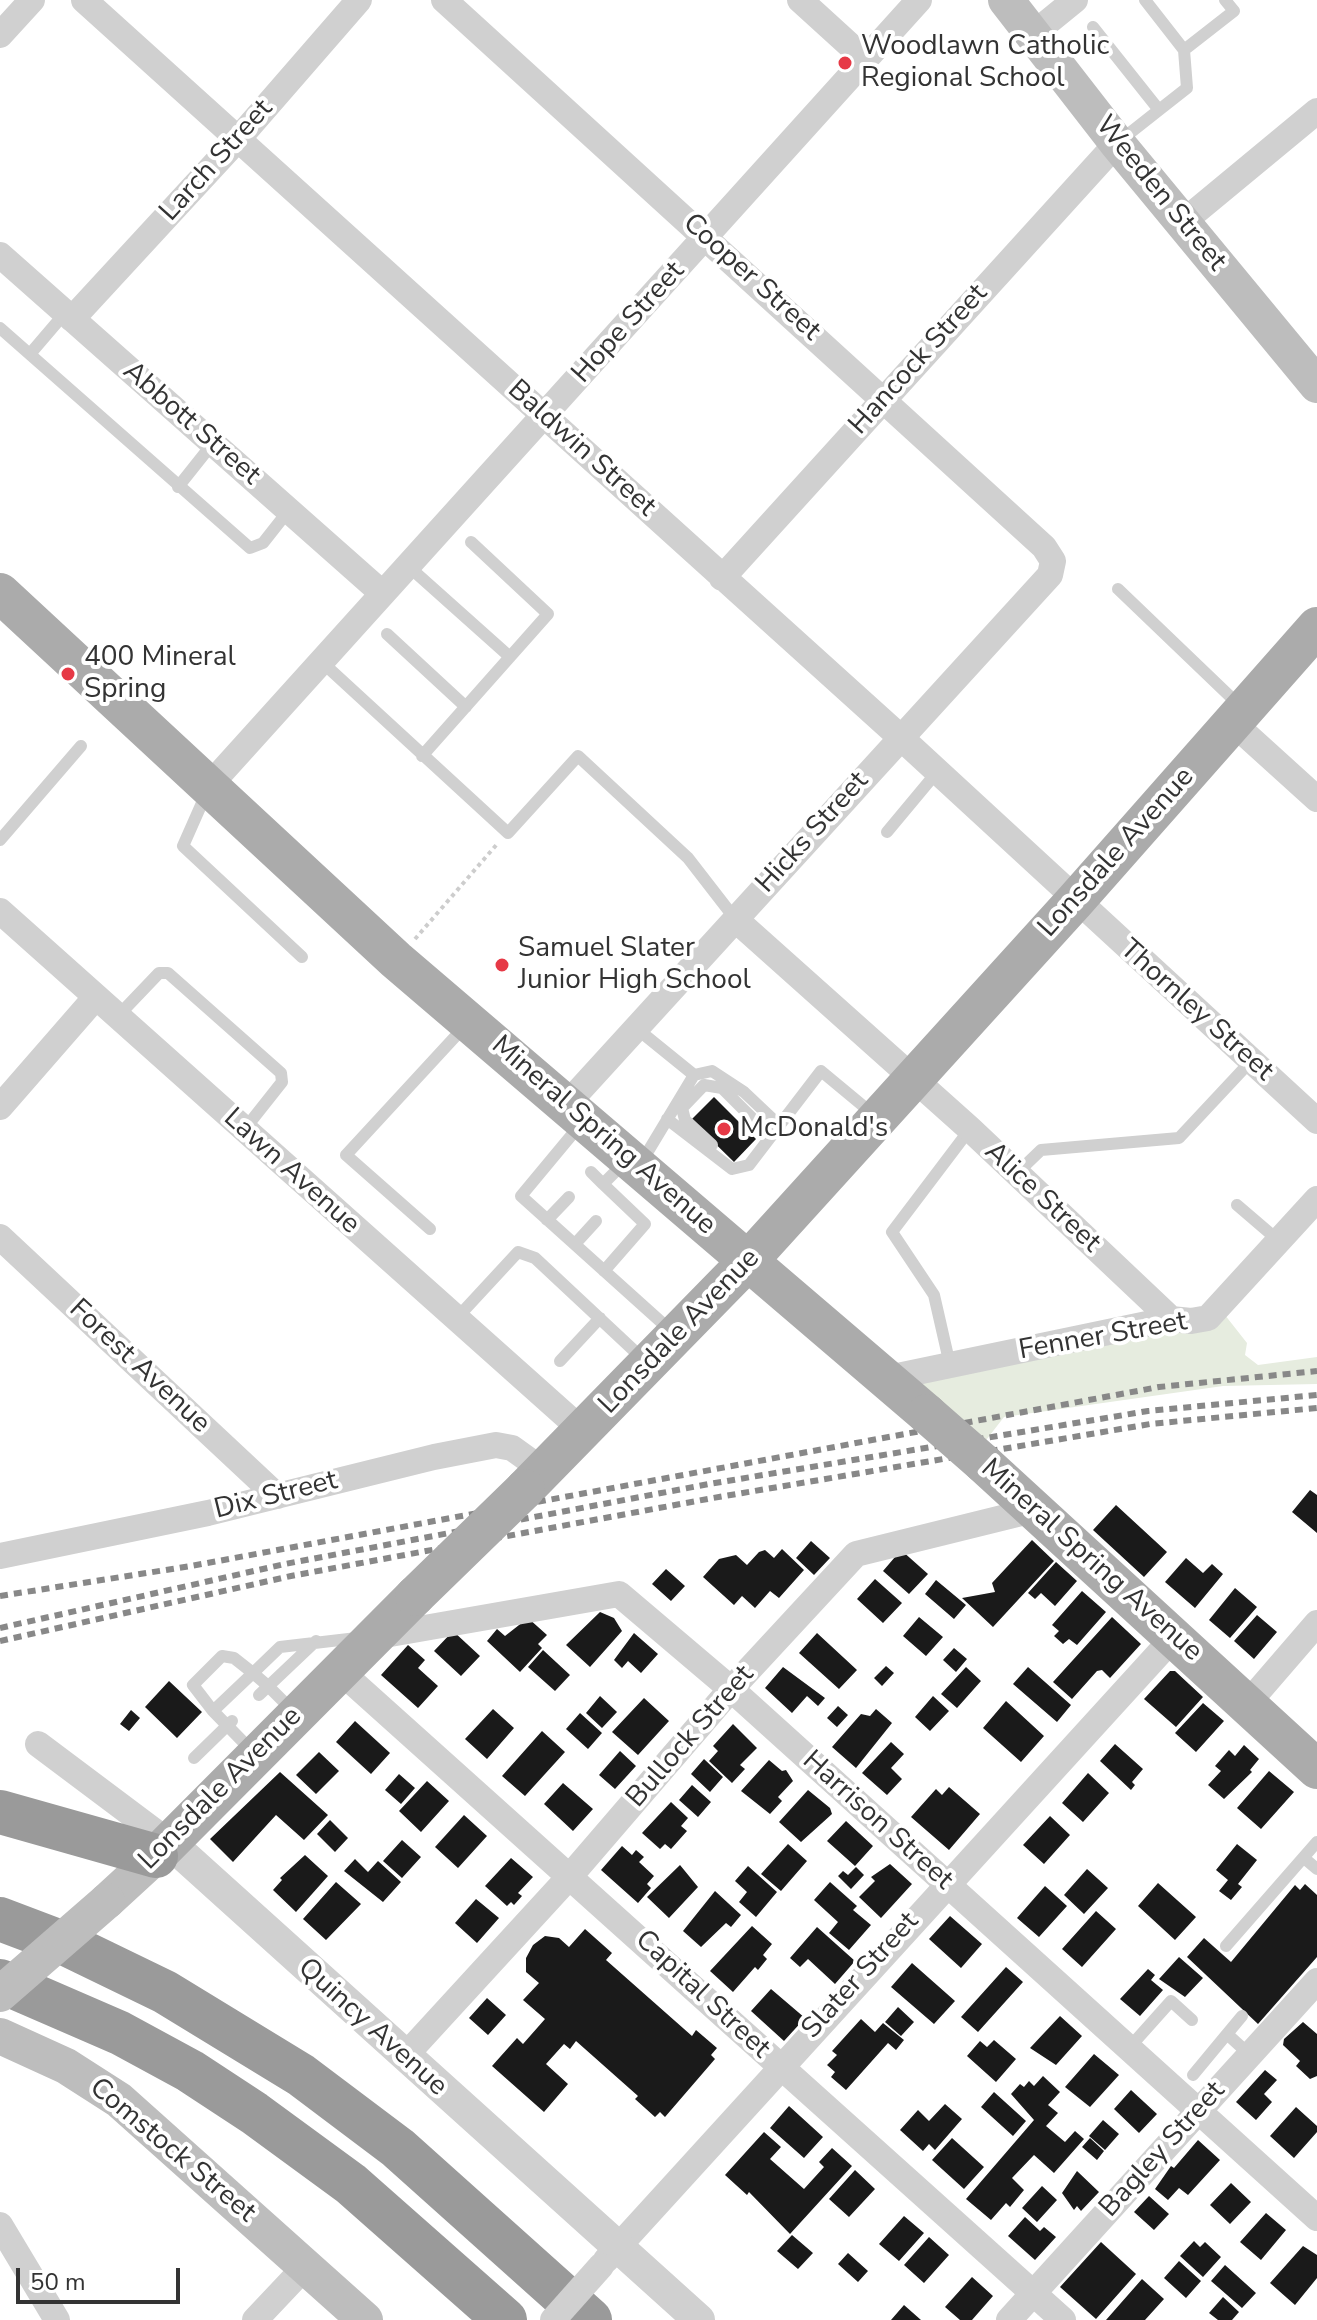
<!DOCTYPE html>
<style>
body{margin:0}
#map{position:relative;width:1317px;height:2320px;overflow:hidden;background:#fff;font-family:"Nunito Sans",sans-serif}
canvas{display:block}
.scale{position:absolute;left:16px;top:2268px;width:164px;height:36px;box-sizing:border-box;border:4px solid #333;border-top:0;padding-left:10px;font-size:24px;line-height:28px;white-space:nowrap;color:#333;-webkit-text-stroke:6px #fff;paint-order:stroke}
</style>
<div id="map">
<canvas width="1317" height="2320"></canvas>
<div class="scale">50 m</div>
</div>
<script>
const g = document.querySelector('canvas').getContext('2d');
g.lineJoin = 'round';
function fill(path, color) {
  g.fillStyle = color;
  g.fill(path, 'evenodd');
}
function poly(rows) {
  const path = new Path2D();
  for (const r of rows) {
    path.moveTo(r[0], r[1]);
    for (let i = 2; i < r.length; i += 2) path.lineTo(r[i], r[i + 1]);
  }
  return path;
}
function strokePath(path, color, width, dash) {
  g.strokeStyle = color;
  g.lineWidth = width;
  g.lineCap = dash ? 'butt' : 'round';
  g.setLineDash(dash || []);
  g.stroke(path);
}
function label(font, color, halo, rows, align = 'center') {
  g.font = font + ' "Nunito Sans",sans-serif';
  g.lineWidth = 8;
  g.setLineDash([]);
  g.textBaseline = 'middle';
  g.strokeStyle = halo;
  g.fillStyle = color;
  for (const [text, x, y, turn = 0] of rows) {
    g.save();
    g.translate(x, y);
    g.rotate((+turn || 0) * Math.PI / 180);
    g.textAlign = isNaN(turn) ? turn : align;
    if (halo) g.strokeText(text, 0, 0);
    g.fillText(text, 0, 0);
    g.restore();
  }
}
const green = poly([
 [1221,1310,1247,1343,1245,1355,1258,1365,1317,1357,1317,1384,1223,1386,1004,1417,973,1457,895,1377]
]);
const building = poly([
 [714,1097,756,1139,734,1162,691,1120],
 [1310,1490,1317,1495,1317,1533,1292,1512],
 [1116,1505,1167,1552,1144,1577,1093,1530],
 [1032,1540,1054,1561,993,1627,962,1598,995,1592,992,1583],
 [811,1541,830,1558,814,1575,796,1558],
 [782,1549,804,1570,779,1598,770,1591,755,1608,742,1596,734,1605,703,1577,719,1559,736,1555,747,1565,759,1552,765,1550,774,1558],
 [901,1550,928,1574,909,1594,883,1571],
 [1186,1558,1203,1573,1212,1564,1223,1574,1195,1608,1165,1582],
 [1056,1562,1077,1581,1055,1606,1041,1593,1035,1599,1028,1593],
 [666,1569,685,1586,671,1601,652,1584],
 [875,1579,902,1603,883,1623,857,1599],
 [936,1580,966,1605,954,1619,925,1594],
 [1235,1588,1257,1607,1230,1638,1209,1620],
 [1082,1591,1106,1612,1077,1645,1069,1639,1063,1644,1054,1636,1059,1631,1052,1625],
 [600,1612,614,1618,622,1631,590,1667,566,1645],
 [1257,1615,1277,1632,1254,1659,1234,1641],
 [919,1617,943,1637,926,1656,903,1636],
 [1112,1617,1141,1644,1110,1678,1102,1670,1097,1671,1072,1699,1053,1682],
 [528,1618,547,1635,538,1644,542,1648,520,1672,487,1641,497,1629,505,1636],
 [453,1631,480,1656,461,1676,434,1651],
 [634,1633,658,1654,641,1673,628,1661,622,1668,614,1660],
 [817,1633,857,1670,839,1689,799,1653],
 [408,1645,425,1660,418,1668,438,1686,418,1708,381,1675],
 [954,1648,967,1659,956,1672,943,1660],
 [543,1650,570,1675,555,1691,528,1667],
 [886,1666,894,1673,882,1686,874,1678],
 [783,1667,825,1698,818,1706,807,1696,792,1713,765,1688],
 [966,1667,981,1681,957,1708,941,1694],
 [1028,1667,1071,1705,1057,1722,1013,1684],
 [1170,1671,1175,1671,1203,1697,1176,1727,1144,1699],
 [169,1681,202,1712,177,1738,145,1707],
 [600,1696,617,1712,602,1728,586,1713],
 [933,1696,949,1711,930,1731,915,1717],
 [644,1698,669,1721,638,1755,612,1732],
 [1006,1701,1044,1736,1021,1762,983,1728],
 [1203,1703,1224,1721,1196,1752,1175,1733],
 [838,1706,848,1715,837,1727,827,1718],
 [493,1709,514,1728,487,1759,465,1739],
 [876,1709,892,1723,856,1768,832,1747,861,1714,870,1716],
 [131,1710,140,1718,129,1731,120,1724],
 [580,1713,602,1733,588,1749,566,1729],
 [355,1721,390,1753,371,1774,336,1742],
 [733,1724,757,1748,740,1765,745,1769,732,1783,709,1761,718,1751,713,1746],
 [542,1731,565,1752,525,1796,502,1776],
 [891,1742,904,1754,891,1768,902,1779,887,1795,862,1773],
 [1115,1744,1143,1769,1132,1782,1135,1785,1131,1790,1100,1761],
 [1244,1745,1259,1759,1250,1770,1252,1772,1224,1799,1208,1785,1221,1771,1215,1766,1229,1750,1235,1756],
 [620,1751,636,1766,615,1789,599,1775],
 [319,1752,339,1771,316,1794,296,1775],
 [704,1759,723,1777,710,1792,691,1774],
 [769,1760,782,1771,786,1770,793,1781,778,1797,782,1801,770,1814,741,1791],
 [1269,1771,1294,1792,1261,1829,1237,1808],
 [280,1772,328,1815,304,1840,276,1815,233,1862,210,1839],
 [1088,1773,1109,1793,1083,1822,1062,1803],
 [399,1774,415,1788,401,1804,385,1790],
 [427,1781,449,1801,421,1832,399,1811],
 [563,1783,593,1809,573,1831,544,1804],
 [692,1785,711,1802,698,1817,679,1800],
 [949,1787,980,1814,949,1850,911,1817,936,1789,942,1795],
 [808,1790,830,1808,832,1814,801,1842,779,1822],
 [671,1802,688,1818,681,1826,687,1831,671,1849,665,1844,660,1849,642,1833],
 [464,1815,487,1836,458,1868,435,1847],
 [1050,1816,1070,1835,1044,1864,1023,1845],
 [330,1820,348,1838,335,1852,317,1834],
 [846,1821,873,1846,855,1866,827,1841],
 [402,1840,421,1857,402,1878,383,1861],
 [788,1844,807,1861,781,1891,761,1874],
 [1237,1844,1257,1860,1238,1884,1242,1887,1231,1900,1219,1891,1228,1880,1216,1870],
 [622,1846,632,1855,636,1850,644,1857,639,1862,654,1876,647,1884,651,1888,638,1903,601,1870],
 [305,1855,328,1876,296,1912,273,1890,282,1880,280,1878],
 [511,1858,533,1877,518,1893,522,1896,514,1905,511,1902,507,1906,485,1886],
 [355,1859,368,1872,378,1861,401,1882,383,1902,344,1871],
 [890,1864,912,1884,881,1918,859,1897,875,1881,871,1877],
 [680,1865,698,1887,669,1918,647,1897],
 [748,1866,777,1892,756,1917,739,1902,747,1892,735,1881],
 [856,1867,864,1875,851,1889,838,1876,843,1871,848,1875],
 [1087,1869,1108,1888,1084,1914,1064,1895],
 [336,1882,361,1904,326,1940,303,1919],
 [830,1882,857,1906,853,1910,871,1925,849,1950,829,1933,838,1922,814,1900],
 [1158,1883,1196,1917,1175,1940,1138,1906],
 [1305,1884,1317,1895,1317,1957,1258,2024,1187,1957,1204,1938,1231,1962,1295,1885,1300,1890],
 [1045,1886,1067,1906,1039,1937,1017,1918],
 [715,1891,741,1915,731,1927,726,1923,701,1947,683,1931],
 [476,1899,499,1918,477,1943,455,1923],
 [1096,1911,1116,1929,1082,1967,1062,1949],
 [950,1916,982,1944,961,1968,929,1939],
 [752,1926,772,1944,763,1955,767,1959,758,1970,755,1967,733,1992,710,1971],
 [817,1927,855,1961,835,1984,808,1959,800,1967,790,1958],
 [585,1929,612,1953,606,1960,692,2036,696,2030,717,2048,711,2055,715,2059,665,2117,660,2112,655,2117,635,2099,638,2096,576,2041,570,2049,564,2044,546,2064,568,2084,544,2112,492,2066,517,2038,523,2044,545,2019,523,2000,539,1983,526,1972,526,1958,533,1945,545,1936,559,1938,569,1947],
 [1179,1957,1203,1978,1185,1997,1159,1979],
 [912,1963,955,2001,934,2024,891,1987],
 [1006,1967,1023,1982,978,2032,961,2017],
 [1148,1969,1155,1975,1151,1980,1163,1990,1140,2016,1120,1999],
 [771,1989,805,2018,784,2041,751,2011],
 [487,1998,506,2015,488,2035,469,2018],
 [898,2007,914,2022,901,2036,885,2022],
 [1060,2016,1082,2036,1056,2065,1030,2048],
 [861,2019,875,2032,883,2023,904,2040,896,2050,888,2043,846,2090,831,2077,835,2072,827,2065,837,2055,832,2051],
 [1303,2022,1317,2034,1317,2076,1310,2079,1296,2066,1300,2061,1283,2045,1284,2039],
 [994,2040,1016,2059,996,2082,967,2056,980,2041,987,2047],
 [1094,2054,1119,2075,1090,2107,1065,2087],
 [1265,2070,1277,2080,1264,2094,1272,2102,1256,2120,1236,2102],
 [1043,2076,1060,2092,1048,2105,1058,2113,1046,2126,1065,2142,1075,2131,1084,2139,1054,2173,1034,2155,1012,2178,1024,2190,1010,2207,1006,2203,991,2220,966,2199,1034,2120,1011,2094,1020,2084,1024,2087,1029,2081,1034,2086],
 [1131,2090,1157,2114,1139,2133,1114,2109],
 [994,2092,1026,2121,1013,2136,981,2107],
 [945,2104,962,2119,935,2150,929,2144,923,2151,900,2130,918,2110,929,2121],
 [789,2106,823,2137,804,2158,770,2128],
 [1296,2107,1317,2126,1317,2132,1294,2158,1270,2136],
 [1103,2120,1119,2134,1105,2150,1089,2136],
 [764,2132,781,2147,770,2159,804,2189,824,2167,819,2162,832,2148,852,2166,790,2234,749,2192,747,2195,725,2175],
 [952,2138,984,2167,964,2189,932,2160],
 [1090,2138,1104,2151,1097,2160,1082,2147],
 [1198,2140,1220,2160,1188,2195,1179,2188,1168,2200,1155,2189,1171,2166,1174,2168],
 [855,2170,875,2189,849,2217,829,2199],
 [1077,2171,1099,2192,1081,2211,1077,2206,1074,2210,1062,2193],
 [1231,2183,1251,2202,1230,2224,1210,2205],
 [1042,2186,1057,2200,1037,2222,1022,2208],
 [1149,2196,1169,2214,1154,2230,1134,2212],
 [1266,2213,1286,2230,1261,2260,1240,2242],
 [904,2216,924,2233,899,2261,879,2244],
 [1025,2217,1040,2231,1044,2227,1056,2237,1035,2260,1008,2236],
 [792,2235,813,2253,798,2269,777,2251],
 [929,2237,949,2255,924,2283,904,2265],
 [1194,2241,1200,2247,1205,2242,1221,2257,1203,2277,1180,2256],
 [1101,2242,1136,2274,1096,2319,1060,2287],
 [1303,2246,1317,2255,1317,2278,1295,2305,1270,2283],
 [848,2253,868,2271,858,2282,838,2264],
 [1179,2261,1201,2281,1186,2298,1164,2278],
 [1225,2265,1256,2293,1242,2308,1211,2281],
 [972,2277,993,2296,972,2320,960,2320,945,2307],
 [1142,2279,1164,2299,1145,2320,1106,2320],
 [1223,2297,1239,2312,1232,2320,1218,2320,1209,2313],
 [904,2305,921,2320,891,2320]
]);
const path = poly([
 [415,939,498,843]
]);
const service = poly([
 [1145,0,1184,50],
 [1093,27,1159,110,1187,88,1184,50,1234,11,1225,0],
 [1121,140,1159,110],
 [0,328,250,548,263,543,289,510],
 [30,354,65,313],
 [178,487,213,443],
 [407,565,510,657],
 [1118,589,1239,705],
 [387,634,466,707],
 [323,663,508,833,578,756,688,858,736,920],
 [422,756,548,614,471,542],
 [206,794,183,846,302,957],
 [887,832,937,772],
 [0,840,81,746],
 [117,1017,159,973,168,973,281,1073,282,1082,244,1130],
 [636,1028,694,1075],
 [667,1119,732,1169,749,1165,821,1071,874,1115],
 [580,1125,521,1196,670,1330],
 [712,1145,685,1120,682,1108,704,1085,722,1088,759,1125,780,1126],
 [641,1163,694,1075,712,1071,744,1092,780,1126],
 [591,1172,603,1184,624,1163],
 [1016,1174,1041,1150,1179,1138,1251,1061],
 [603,1184,645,1224,604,1271],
 [1237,1205,1279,1241],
 [547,1220,569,1197],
 [430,1229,346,1155,465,1026],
 [575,1244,596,1221],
 [456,1319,518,1252,535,1258,643,1359],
 [560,1361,600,1318],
 [950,1365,934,1295,892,1232,970,1129],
 [259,1695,316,1641],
 [213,1711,253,1752],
 [294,1712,268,1686,253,1673,234,1658,222,1656,193,1685,213,1711,253,1673,280,1647,357,1638],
 [194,1758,232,1721],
 [1304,1858,1317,1869],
 [1226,1946,1317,1842],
 [1227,2034,1242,2016],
 [1129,2048,1171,2001,1192,2020],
 [1193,2075,1227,2034,1250,2055]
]);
const minor = poly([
 [84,0,899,736,1317,1121],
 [444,0,1044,547,1053,561,1050,575,567,1104],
 [800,0,866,60],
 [0,35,32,0],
 [1032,35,1075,0],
 [1183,222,1317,111],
 [0,255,382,593],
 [72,319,239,138,359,0],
 [722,578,1117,143],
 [1233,723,1317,799],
 [208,787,919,0],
 [0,911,584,1432],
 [736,920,970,1129,1171,1319],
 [0,1107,95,998],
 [0,1237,277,1496],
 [888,1378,1171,1319,1191,1321,1208,1318,1317,1199],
 [0,1556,208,1513,434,1457,496,1445,512,1448,544,1471],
 [373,1637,619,1594,731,1689,1317,2218],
 [340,1671,1063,2320],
 [1248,1703,1317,1623],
 [38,1744,170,1843],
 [404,2057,571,1875,731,1689,856,1554,1034,1510],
 [0,2225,57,2320],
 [606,2260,1174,1637],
 [255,2320,305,2267],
 [1009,2320,1317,1981]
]);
const tertiary = poly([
 [170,1843,699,2320]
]);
const secondary = poly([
 [1006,0,1117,143,1317,385],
 [107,1901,156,1856],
 [0,2036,66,2066,119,2100,365,2320]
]);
const primary = poly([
 [0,593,396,960,927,1414],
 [983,1463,1317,1769],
 [525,1489,748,1261,1075,901,1317,627],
 [156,1856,415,1596]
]);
const motorway = poly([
 [0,1812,156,1856],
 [0,1919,66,1944,165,1992,301,2075,398,2148,590,2320],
 [0,1981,120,2033,190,2071,254,2113,351,2184,505,2320]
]);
const rail = poly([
 [0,1596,191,1566,1159,1387,1317,1371],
 [0,1628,285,1564,709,1484,1148,1411,1317,1395],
 [0,1641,291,1576,713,1498,1150,1424,1317,1408]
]);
const minorBridge = poly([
 [553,2320,601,2266]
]);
const secondaryBridge = poly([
 [0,1994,107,1901]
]);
const primaryBridge = poly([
 [927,1414,983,1463],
 [415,1596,525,1489]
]);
const markers = [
 [845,63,8,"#e63946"],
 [68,674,8,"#e63946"],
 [502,965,8,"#e63946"],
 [724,1129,8,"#e63946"]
];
const poiNames = [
 ["Woodlawn Catholic",861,47],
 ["Regional School",861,79],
 ["400 Mineral",84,658],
 ["Spring",84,690],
 ["Samuel Slater",518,949],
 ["Junior High School",518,981],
 ["McDonald's",740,1129]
];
const streetNames = [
 ["Larch Street",217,161,-48],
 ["Weeden Street",1160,194,51],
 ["Cooper Street",751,278,42],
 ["Hope Street",629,323,-48],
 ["Hancock Street",919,360,-48],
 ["Abbott Street",191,424,41],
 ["Baldwin Street",581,449,42],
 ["Hicks Street",813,833,-48],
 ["Lonsdale Avenue",1117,853,-48],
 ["Thornley Street",1196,1011,42],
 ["Mineral Spring Avenue",603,1136,41],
 ["Lawn Avenue",291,1172,42],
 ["Alice Street",1042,1198,43],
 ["Lonsdale Avenue",680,1332,-46],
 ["Fenner Street",1103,1337,-10],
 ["Forest Avenue",139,1367,43],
 ["Dix Street",276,1496,-14],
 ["Mineral Spring Avenue",1091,1561,42],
 ["Bullock Street",691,1737,-49],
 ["Lonsdale Avenue",221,1789,-45],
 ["Harrison Street",877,1821,42],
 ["Slater Street",861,1976,-48],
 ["Capital Street",702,1995,43],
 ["Quincy Avenue",372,2028,42],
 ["Bagley Street",1163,2150,-48],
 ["Comstock Street",172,2151,40]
];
fill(green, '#e6ecdf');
fill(building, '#1a1a1a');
strokePath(path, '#cdcdcd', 4, [4, 4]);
strokePath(service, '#d0d0d0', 12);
strokePath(minor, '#d0d0d0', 26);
strokePath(tertiary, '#d0d0d0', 32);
strokePath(secondary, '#bdbdbd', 36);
strokePath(primary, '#ababab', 40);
strokePath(motorway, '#9a9a9a', 44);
strokePath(rail, '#888', 6, [8, 6]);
strokePath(minorBridge, '#d0d0d0', 26);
strokePath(secondaryBridge, '#bdbdbd', 36);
strokePath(primaryBridge, '#ababab', 40);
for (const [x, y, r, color] of markers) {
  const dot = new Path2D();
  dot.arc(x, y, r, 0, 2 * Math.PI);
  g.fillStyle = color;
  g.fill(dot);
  strokePath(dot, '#fff', 3);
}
label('28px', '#333', '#fff', poiNames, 'left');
label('28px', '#333', '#fff', streetNames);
</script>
